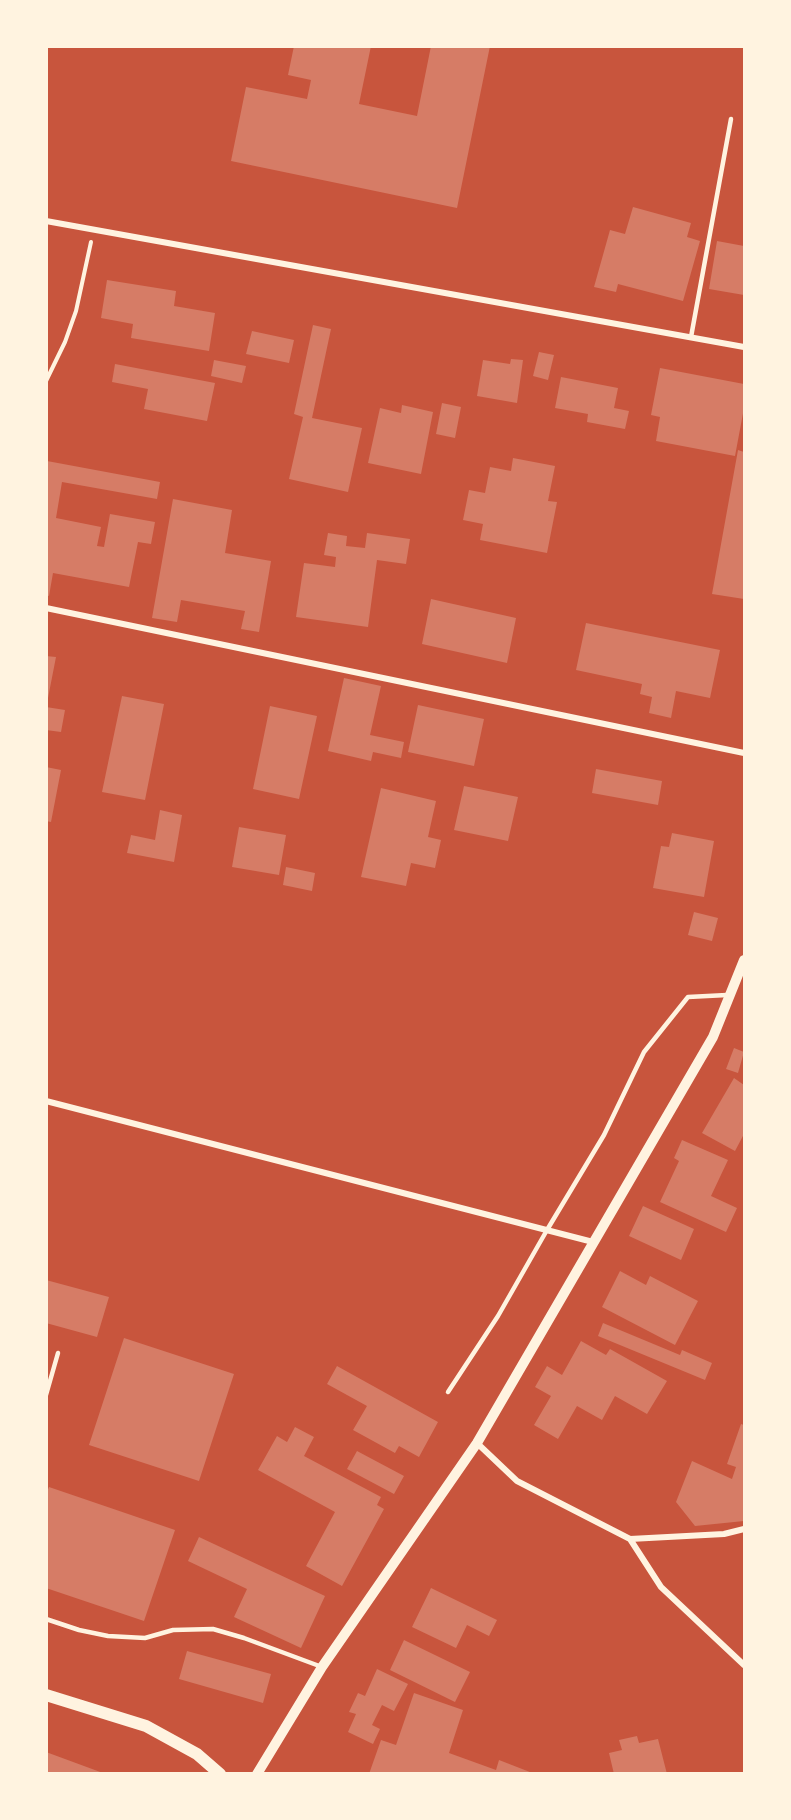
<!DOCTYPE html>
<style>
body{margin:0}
#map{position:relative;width:791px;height:1820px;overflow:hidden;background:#c8553d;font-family:"Open Sans",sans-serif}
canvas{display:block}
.frame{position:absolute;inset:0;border:48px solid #fff3e0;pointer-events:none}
</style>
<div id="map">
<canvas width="791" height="1820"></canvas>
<div class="frame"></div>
</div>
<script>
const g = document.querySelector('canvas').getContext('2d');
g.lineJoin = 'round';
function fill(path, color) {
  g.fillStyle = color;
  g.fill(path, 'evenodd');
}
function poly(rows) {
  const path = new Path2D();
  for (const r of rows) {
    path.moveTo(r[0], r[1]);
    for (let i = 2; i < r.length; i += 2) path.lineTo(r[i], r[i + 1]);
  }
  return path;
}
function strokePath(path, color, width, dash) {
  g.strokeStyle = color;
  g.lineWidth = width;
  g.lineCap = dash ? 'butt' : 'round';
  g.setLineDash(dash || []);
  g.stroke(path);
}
const building = poly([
 [294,46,371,46,359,104,417,116,431,46,490,46,457,208,231,161,246,87,307,99,311,80,288,75],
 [633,207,691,223,687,237,700,241,683,301,618,284,616,292,594,287,610,230,625,234],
 [717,241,744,246,744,295,709,289],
 [107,280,176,291,174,306,215,313,209,351,131,338,133,324,101,318],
 [313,325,331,329,312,418,362,428,348,492,289,479,303,417,294,414],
 [252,331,294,340,289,363,246,354],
 [539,352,554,355,548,380,533,376],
 [511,359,523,360,517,403,477,396,483,360,510,364],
 [214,360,246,366,242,383,211,376],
 [115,364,215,383,207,421,144,409,148,389,112,382],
 [660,368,744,384,744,408,735,456,656,441,660,417,651,415],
 [561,377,618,388,614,408,629,411,625,429,587,422,588,414,555,408],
 [442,403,461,407,455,438,436,434],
 [402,405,433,412,421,474,368,463,380,408,401,413],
 [738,450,744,452,744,599,712,594],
 [513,458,555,466,548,501,557,502,547,553,480,540,483,524,463,520,469,490,485,493,490,467,511,471],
 [47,461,160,482,157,499,62,482,56,518,101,527,97,546,104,547,110,514,155,522,151,544,138,542,129,587,53,573,49,596,46,595],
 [173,499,232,510,225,553,271,561,259,632,241,629,245,611,181,600,177,622,152,618],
 [328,533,347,536,346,546,365,548,367,533,410,539,406,564,377,560,368,627,296,617,304,563,335,567,336,557,324,555],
 [431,599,516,618,507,663,422,644],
 [586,623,720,650,710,698,676,691,671,718,649,713,652,697,640,694,642,684,576,670],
 [46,656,56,657,48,698,46,698],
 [344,678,381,686,370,735,404,742,401,758,373,752,371,761,328,751],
 [122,696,164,704,145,800,102,792],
 [418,705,484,719,474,766,408,752],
 [270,706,317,716,299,799,253,789],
 [46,707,65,710,61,732,46,730],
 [46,767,61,770,51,822,46,821],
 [596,769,662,781,658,805,592,793],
 [464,786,518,797,508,841,454,830],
 [381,788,436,801,428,837,441,840,435,868,411,863,406,886,361,877],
 [160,810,182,815,174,862,127,853,131,835,155,840],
 [239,827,286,835,279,875,232,867],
 [672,833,714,841,704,897,653,888,661,846,669,847],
 [286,867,315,873,312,891,283,885],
 [694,912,718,918,712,941,688,935],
 [734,1048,744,1052,738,1073,726,1069],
 [734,1078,744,1085,744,1134,735,1151,702,1133],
 [682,1140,728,1160,711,1196,737,1208,726,1232,660,1202,679,1161,674,1158],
 [643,1206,694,1229,681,1260,629,1236],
 [620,1271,646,1285,650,1276,698,1301,675,1345,602,1307],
 [46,1280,109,1297,97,1337,46,1323],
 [603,1323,680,1355,682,1350,712,1363,705,1380,598,1336],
 [124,1338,234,1374,199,1481,89,1445],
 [581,1341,606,1355,610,1349,667,1381,647,1414,615,1396,602,1420,577,1406,558,1439,534,1425,551,1396,535,1387,547,1366,562,1375],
 [337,1366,438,1422,419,1457,399,1446,395,1453,353,1430,367,1406,327,1384],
 [741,1424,744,1425,744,1521,695,1526,676,1502,692,1461,732,1479,736,1467,727,1464],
 [295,1427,314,1437,304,1456,381,1497,377,1505,384,1509,342,1586,306,1566,335,1512,258,1470,277,1436,287,1442],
 [357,1451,404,1476,394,1494,347,1469],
 [49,1487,175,1530,144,1621,46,1588,46,1494],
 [199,1537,325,1596,301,1648,234,1617,247,1589,188,1561],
 [431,1588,497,1620,489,1636,467,1625,456,1648,412,1627],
 [404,1640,470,1672,455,1702,390,1670],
 [187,1651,271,1674,263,1703,179,1679],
 [377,1669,408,1684,394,1711,382,1705,372,1725,380,1729,373,1744,348,1732,356,1714,349,1712,358,1693,365,1696],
 [414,1693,463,1710,449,1753,496,1770,499,1760,535,1774,425,1772,425,1774,369,1774,381,1740,396,1745],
 [637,1736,639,1743,658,1739,667,1774,614,1774,609,1753,622,1750,619,1740],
 [46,1752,103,1773,103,1774,46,1774]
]);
const path = poly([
 [46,381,65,342,76,311,91,242]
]);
const service = poly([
 [691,337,731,119],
 [448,1392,498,1316,547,1230,604,1135,644,1052,688,997,727,995],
 [46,1395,58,1353],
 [46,1619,79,1630,108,1636,145,1638,173,1630,213,1629,244,1638,322,1667]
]);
const minor = poly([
 [46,221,744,347],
 [46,608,744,753],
 [46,1101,593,1242],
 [477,1443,517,1481,630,1539,724,1534,744,1529],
 [630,1539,661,1587,744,1665]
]);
const tertiary = poly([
 [257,1774,322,1667,477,1443,713,1037,744,960]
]);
const secondary = poly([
 [46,1695,146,1726,197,1754,220,1774]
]);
fill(building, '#d67c66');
strokePath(path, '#fff3e0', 4);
strokePath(service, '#fff3e0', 4.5);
strokePath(minor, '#fff3e0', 6);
strokePath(tertiary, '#fff3e0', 10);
strokePath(secondary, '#fff3e0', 12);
</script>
